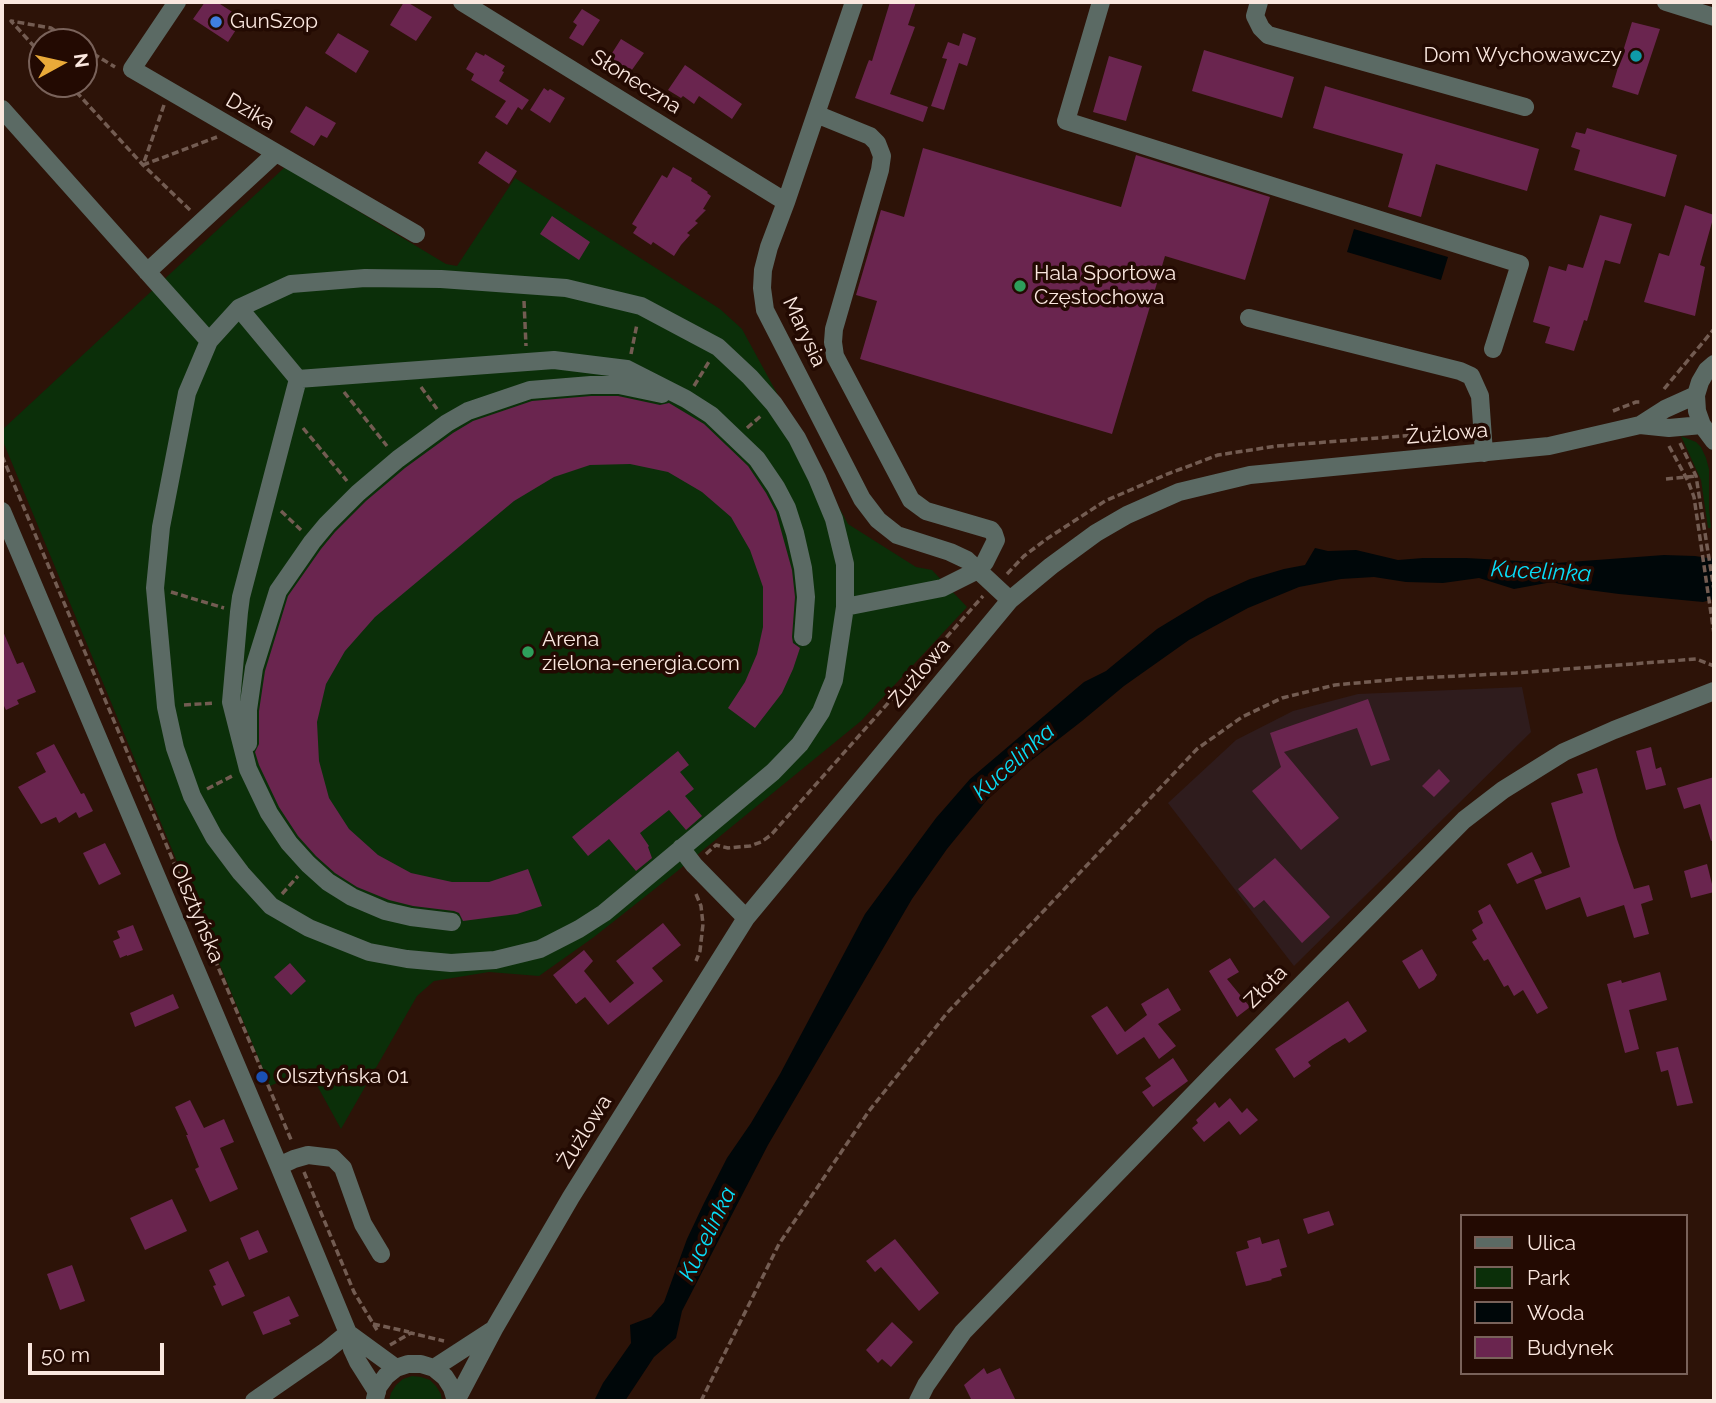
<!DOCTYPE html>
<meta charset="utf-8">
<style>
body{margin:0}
#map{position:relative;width:1716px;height:1403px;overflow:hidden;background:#2d1308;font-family:Raleway,sans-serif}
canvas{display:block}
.frame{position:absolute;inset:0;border:4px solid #fae7df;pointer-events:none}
.legend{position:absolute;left:1460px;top:1214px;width:228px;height:161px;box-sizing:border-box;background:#230a02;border:2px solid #79625a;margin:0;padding:9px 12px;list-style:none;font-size:21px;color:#fae7df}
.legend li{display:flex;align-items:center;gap:14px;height:35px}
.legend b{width:35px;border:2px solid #79625a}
.north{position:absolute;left:28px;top:28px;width:70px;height:70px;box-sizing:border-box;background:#230a02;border:2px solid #79625a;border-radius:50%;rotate:82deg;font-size:19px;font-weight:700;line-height:28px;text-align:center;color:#fae7df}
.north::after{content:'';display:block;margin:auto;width:24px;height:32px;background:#eaaa39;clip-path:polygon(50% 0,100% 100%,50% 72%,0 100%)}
.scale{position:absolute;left:28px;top:1343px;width:136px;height:32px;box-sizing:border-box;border:4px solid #fae7df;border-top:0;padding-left:9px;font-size:21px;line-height:24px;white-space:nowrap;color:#fae7df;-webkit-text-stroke:5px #230a02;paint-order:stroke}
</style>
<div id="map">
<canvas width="1716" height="1403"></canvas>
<div class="frame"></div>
<ul class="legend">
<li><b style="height:9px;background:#5b6a64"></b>Ulica</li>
<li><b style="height:19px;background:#0b2f09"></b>Park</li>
<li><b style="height:19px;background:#000709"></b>Woda</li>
<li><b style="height:19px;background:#6a254f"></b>Budynek</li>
</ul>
<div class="north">N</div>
<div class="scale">50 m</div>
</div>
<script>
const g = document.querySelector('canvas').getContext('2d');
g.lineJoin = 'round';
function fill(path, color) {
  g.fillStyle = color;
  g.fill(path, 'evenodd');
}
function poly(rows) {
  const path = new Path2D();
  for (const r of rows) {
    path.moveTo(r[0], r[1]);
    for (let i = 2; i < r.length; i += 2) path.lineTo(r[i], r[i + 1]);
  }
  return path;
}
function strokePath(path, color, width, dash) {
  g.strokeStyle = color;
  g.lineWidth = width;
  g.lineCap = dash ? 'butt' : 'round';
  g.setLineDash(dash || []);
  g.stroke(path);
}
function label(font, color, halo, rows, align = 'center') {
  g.font = font + ' Raleway,sans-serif';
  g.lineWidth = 7;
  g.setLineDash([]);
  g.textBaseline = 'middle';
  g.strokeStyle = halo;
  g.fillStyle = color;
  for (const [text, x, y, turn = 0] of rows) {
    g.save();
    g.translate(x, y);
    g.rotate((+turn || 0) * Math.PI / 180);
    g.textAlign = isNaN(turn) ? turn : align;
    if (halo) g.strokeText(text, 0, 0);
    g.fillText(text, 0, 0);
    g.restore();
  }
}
const industrial = poly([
 [1522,687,1531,732,1294,966,1168,803,1236,740,1293,711,1358,694]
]);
const green = poly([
 [285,167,446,264,457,266,515,178,720,309,742,329,848,524,916,567,932,570,967,607,861,721,675,873,594,937,539,976,489,972,434,981,417,996,341,1129,308,1069,270,1086,2,439,2,430],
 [1681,436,1696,442,1701,447,1706,458,1709,469,1709,509,1711,528,1708,528,1701,480],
 [412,1376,421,1377,430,1380,436,1386,441,1394,442,1401,389,1401,391,1393,396,1385,403,1379]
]);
const water = poly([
 [1354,229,1448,257,1441,280,1347,252],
 [1315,548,1328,551,1356,550,1398,560,1423,558,1466,558,1556,563,1664,555,1695,556,1714,559,1714,599,1703,602,1619,594,1581,589,1552,582,1514,589,1479,578,1443,583,1406,582,1374,577,1341,579,1299,587,1248,608,1189,640,1124,686,1082,721,1028,763,987,800,947,849,912,899,768,1145,682,1311,676,1338,654,1357,625,1401,594,1401,603,1383,631,1343,630,1325,651,1317,664,1302,687,1239,704,1203,727,1158,751,1123,780,1074,865,914,936,818,970,779,1084,682,1106,671,1157,629,1208,598,1250,579,1284,569,1305,565]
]);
const building = poly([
 [205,2,217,2,243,19,228,42,193,19],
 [404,2,407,2,432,17,416,41,390,25],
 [890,2,916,2,908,25,915,27,890,94,928,107,923,122,855,98,867,65,869,60,872,61],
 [582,9,600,20,583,46,569,38,577,25,573,22],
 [1632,22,1660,29,1638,95,1612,87],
 [338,33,369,51,356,73,325,53],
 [963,33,976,38,967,66,959,63,944,110,931,106,947,59,942,58,948,42,959,46],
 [621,39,644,53,629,74,607,61],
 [1204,50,1294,77,1282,118,1192,91],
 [476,52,484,56,485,54,505,66,502,71,504,72,499,81,529,100,522,110,518,107,507,125,495,117,506,101,471,80,474,74,466,69],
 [1109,56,1142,66,1126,121,1093,112],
 [685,65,742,104,732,119,699,96,694,104,683,96,681,98,668,90],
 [1325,86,1539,149,1527,191,1436,164,1421,217,1388,207,1403,154,1313,128],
 [544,88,548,91,550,89,565,98,550,123,530,110],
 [306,106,336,123,327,138,321,135,314,146,290,132],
 [1587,128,1677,155,1665,197,1574,170,1580,150,1571,147,1576,132,1585,134],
 [923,148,1121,207,1136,155,1270,197,1245,280,1165,256,1112,434,860,359,877,301,856,295,881,210,904,217],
 [486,151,517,171,509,184,478,163],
 [673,167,692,178,691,181,708,192,707,193,711,196,703,209,706,210,695,221,698,223,687,233,690,235,681,245,674,256,653,242,651,245,633,233,637,227,632,224,662,175,667,178],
 [1685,205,1714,215,1700,265,1705,267,1695,316,1644,302,1659,253,1669,256],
 [1600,215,1632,224,1620,264,1605,260,1587,321,1584,320,1574,351,1545,343,1550,327,1533,322,1549,266,1566,271,1568,264,1583,268],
 [552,216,590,242,579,260,540,234],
 [591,396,618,396,660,405,669,403,704,424,748,466,766,493,776,512,792,570,795,597,792,637,793,643,800,648,793,669,782,693,755,728,728,708,745,682,757,654,763,627,763,587,750,550,731,517,702,492,668,472,630,464,590,465,554,477,514,501,375,617,345,651,326,684,317,722,319,761,329,798,349,829,378,855,411,873,452,882,489,882,528,869,542,906,517,914,463,921,459,913,454,911,413,906,389,900,357,887,335,873,316,856,298,836,279,807,259,765,255,752,259,744,259,711,265,671,288,596,321,549,335,532,366,501,405,468,453,433,473,421,532,401],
 [2,629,17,664,23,662,36,692,17,700,19,704,6,710,4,706,2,707],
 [1368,699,1390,760,1371,766,1357,728,1284,752,1339,818,1301,850,1252,791,1281,767,1270,733],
 [54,744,81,794,84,793,93,811,79,818,76,812,59,823,56,817,41,824,18,787,46,772,36,753],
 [1651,747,1656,769,1661,767,1666,785,1646,790,1636,751],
 [678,751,689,765,680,772,694,789,685,796,702,816,686,830,669,810,640,833,649,846,648,847,652,858,636,871,609,839,588,856,572,837],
 [1597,768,1617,839,1634,889,1649,885,1653,900,1641,904,1649,934,1634,938,1624,905,1587,917,1580,897,1546,910,1534,880,1570,867,1551,803,1583,793,1577,774],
 [1439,769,1450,781,1434,797,1422,786],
 [1714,777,1714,840,1711,841,1700,804,1684,809,1677,788],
 [105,843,121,874,99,885,83,853],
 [1532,852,1542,873,1517,884,1507,864],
 [1275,858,1330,917,1302,943,1264,900,1254,908,1238,889],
 [1707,864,1714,892,1691,898,1684,871],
 [1490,904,1548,1008,1537,1014,1523,990,1514,996,1508,985,1504,987,1488,959,1484,961,1472,942,1477,939,1472,930,1483,923,1478,911],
 [663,923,681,945,652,968,663,981,608,1025,585,997,576,1004,553,975,584,950,593,961,584,971,610,1003,634,983,616,961],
 [133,925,143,950,127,956,127,955,120,958,113,941,120,938,117,931],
 [1422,949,1437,975,1434,980,1419,989,1402,961],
 [1230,958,1239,972,1227,979,1250,1007,1237,1017,1209,971],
 [290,963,306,981,291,995,274,977],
 [1660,972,1667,1000,1629,1010,1639,1049,1625,1053,1607,984,1621,980,1622,983],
 [1168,988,1181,1010,1158,1024,1176,1046,1159,1059,1144,1037,1117,1055,1091,1016,1107,1006,1125,1032,1147,1015,1141,1004],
 [173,994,179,1008,135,1027,130,1013],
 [1348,1001,1367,1031,1349,1043,1345,1038,1333,1045,1308,1062,1311,1066,1294,1078,1275,1049],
 [1678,1047,1693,1103,1677,1106,1668,1070,1661,1072,1656,1052],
 [1173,1058,1188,1081,1153,1107,1142,1092,1151,1086,1145,1078],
 [1230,1098,1242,1113,1247,1108,1258,1120,1240,1135,1229,1121,1204,1142,1192,1128,1198,1123,1196,1120,1215,1102,1219,1108],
 [190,1100,204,1128,224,1119,234,1142,220,1148,238,1189,210,1202,195,1169,199,1167,186,1135,188,1135,175,1107],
 [172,1199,187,1231,145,1250,130,1218],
 [1329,1211,1334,1225,1308,1234,1303,1219],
 [258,1230,268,1252,249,1260,240,1238],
 [1260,1237,1262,1244,1279,1239,1287,1267,1280,1269,1282,1276,1271,1279,1272,1280,1246,1286,1236,1252,1249,1248,1247,1241],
 [895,1239,939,1293,919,1311,881,1267,875,1272,866,1261],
 [228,1261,245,1296,222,1306,213,1286,216,1285,209,1270],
 [72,1265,85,1301,60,1310,47,1274],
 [289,1296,299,1316,289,1320,291,1324,263,1335,253,1312],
 [892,1322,913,1342,891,1367,882,1359,878,1363,866,1350],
 [984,1368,987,1374,1000,1368,1016,1401,972,1401,964,1385]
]);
const path = poly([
 [84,48,115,67],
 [42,55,11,21,51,28,73,42],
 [69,84,143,165,190,210],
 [164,105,143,165,217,137],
 [524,301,526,346],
 [631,354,637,324],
 [694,386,710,360],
 [421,387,437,409],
 [1664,389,1714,329],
 [344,392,387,446],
 [1613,411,1636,402,1642,402],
 [303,428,347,481],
 [747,428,762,415],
 [1680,443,1696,476,1714,590],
 [1669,446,1688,481,1694,497,1714,634],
 [2,456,292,1142],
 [1666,479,1696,476],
 [281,511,301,530],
 [1007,574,1024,556,1048,538,1105,501,1165,475,1218,455,1277,446,1465,431],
 [171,592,224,608],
 [184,705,215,703],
 [207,789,234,775],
 [706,854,716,845,728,848,750,846,761,842,771,835,983,596],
 [282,894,298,876],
 [696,894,701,906,703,924,700,951,696,961],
 [304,1172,354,1292,377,1330],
 [373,1324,409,1332],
 [390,1345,411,1333,444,1341],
 [701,1401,779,1244,869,1111,947,1013,1197,749,1242,717,1282,698,1335,685,1400,679,1516,673,1696,659,1714,666]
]);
const minor = poly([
 [177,2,132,69,416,234],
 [462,2,786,202],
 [854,2,786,202,769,247,763,270,762,288,765,310,862,499,878,520,897,535,950,552,967,560,1010,600],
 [1101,2,1066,121,1520,264,1493,349],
 [1259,2,1255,16,1261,28,1268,35,1525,107],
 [1666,2,1714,17],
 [2,109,209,341],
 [816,114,870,136,877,143,882,156,880,170,834,329,833,342,835,356,911,500,926,511,991,530,994,534,996,540,985,562,978,570,942,588,845,607],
 [147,272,276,153],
 [365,278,441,279,566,288,641,306,718,347,750,377,774,404,797,438,817,478,834,519,845,564,845,607,834,680,821,712,800,744,773,772,604,913,579,929,540,949,495,960,451,963,407,959,369,952,309,928,271,906,241,873,214,837,192,796,175,748,166,707,155,588,161,527,187,393,209,341,239,308,291,284,365,278],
 [239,308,298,379,241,597,239,612,231,702,248,769,269,813,289,843,308,864,328,882,352,897,385,911,411,917,452,922],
 [1249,318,1460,371,1471,376,1480,396,1484,453],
 [1714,364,1707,370,1700,382,1696,395,1697,411,1702,425,1714,441],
 [298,379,554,360,627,369,686,399,711,415,757,459,776,487,787,508,795,533,803,568,806,597,803,637],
 [1640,425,1669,428,1702,425],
 [2,511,279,1166,348,1333,352,1349,358,1362,377,1392],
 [248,744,248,710,254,668,278,591,312,542,327,524,358,493,398,459,447,423,468,411,530,390,591,385,619,385,662,394],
 [681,848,694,865,746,918],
 [279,1166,294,1159,308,1155,333,1158,343,1168,363,1224,381,1254],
 [348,1333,396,1368],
 [434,1368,491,1331],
 [375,1399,378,1387,386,1376,396,1368,408,1364,421,1364,434,1368,445,1377,452,1388,456,1401],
 [254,1401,326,1351,348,1333],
 [456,1401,494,1329,571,1197,746,918,1010,600,1051,566,1096,533,1127,515,1179,492,1250,475,1549,446,1640,425,1665,409,1696,395],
 [918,1401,926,1385,963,1332,1218,1069,1464,820,1503,790,1564,752,1614,730,1714,691]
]);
const markers = [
 [216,22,7,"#3f7fe0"],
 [1636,56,7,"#0f9aa8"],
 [1020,286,7,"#2e9e5b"],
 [528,652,7,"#2e9e5b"],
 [262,1077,7,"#1a4fb4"]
];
const poiNames = [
 ["GunSzop",230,22],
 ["Dom Wychowawczy",1622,56,"right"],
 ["Hala Sportowa",1034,274],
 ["Częstochowa",1034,298],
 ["Arena",542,640],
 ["zielona-energia.com",542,664],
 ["Olsztyńska 01",276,1077]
];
const streetNames = [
 ["Słoneczna",636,82,32],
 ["Dzika",250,112,30],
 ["Marysia",804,332,65],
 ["Żużlowa",1447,434,-5],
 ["Żużlowa",920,673,-50],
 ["Olsztyńska",197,913,67],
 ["Złota",1266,987,-45],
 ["Żużlowa",585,1132,-58]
];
const waterNames = [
 ["Kucelinka",1541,572,3],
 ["Kucelinka",1014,762,-42],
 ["Kucelinka",708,1234,-64]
];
fill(industrial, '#2f1c1d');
fill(green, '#0b2f09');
fill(water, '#000709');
fill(building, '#6a254f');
strokePath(path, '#735c52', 3.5, [7, 3.5]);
strokePath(minor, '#5b6a64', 18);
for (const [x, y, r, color] of markers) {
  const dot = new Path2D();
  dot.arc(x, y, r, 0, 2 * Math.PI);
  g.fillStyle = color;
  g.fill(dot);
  strokePath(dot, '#230a02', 2.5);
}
label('21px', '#fae7df', '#230a02', poiNames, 'left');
label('21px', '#fae7df', '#230a02', streetNames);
label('italic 23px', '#08ddf7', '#230a02', waterNames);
</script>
